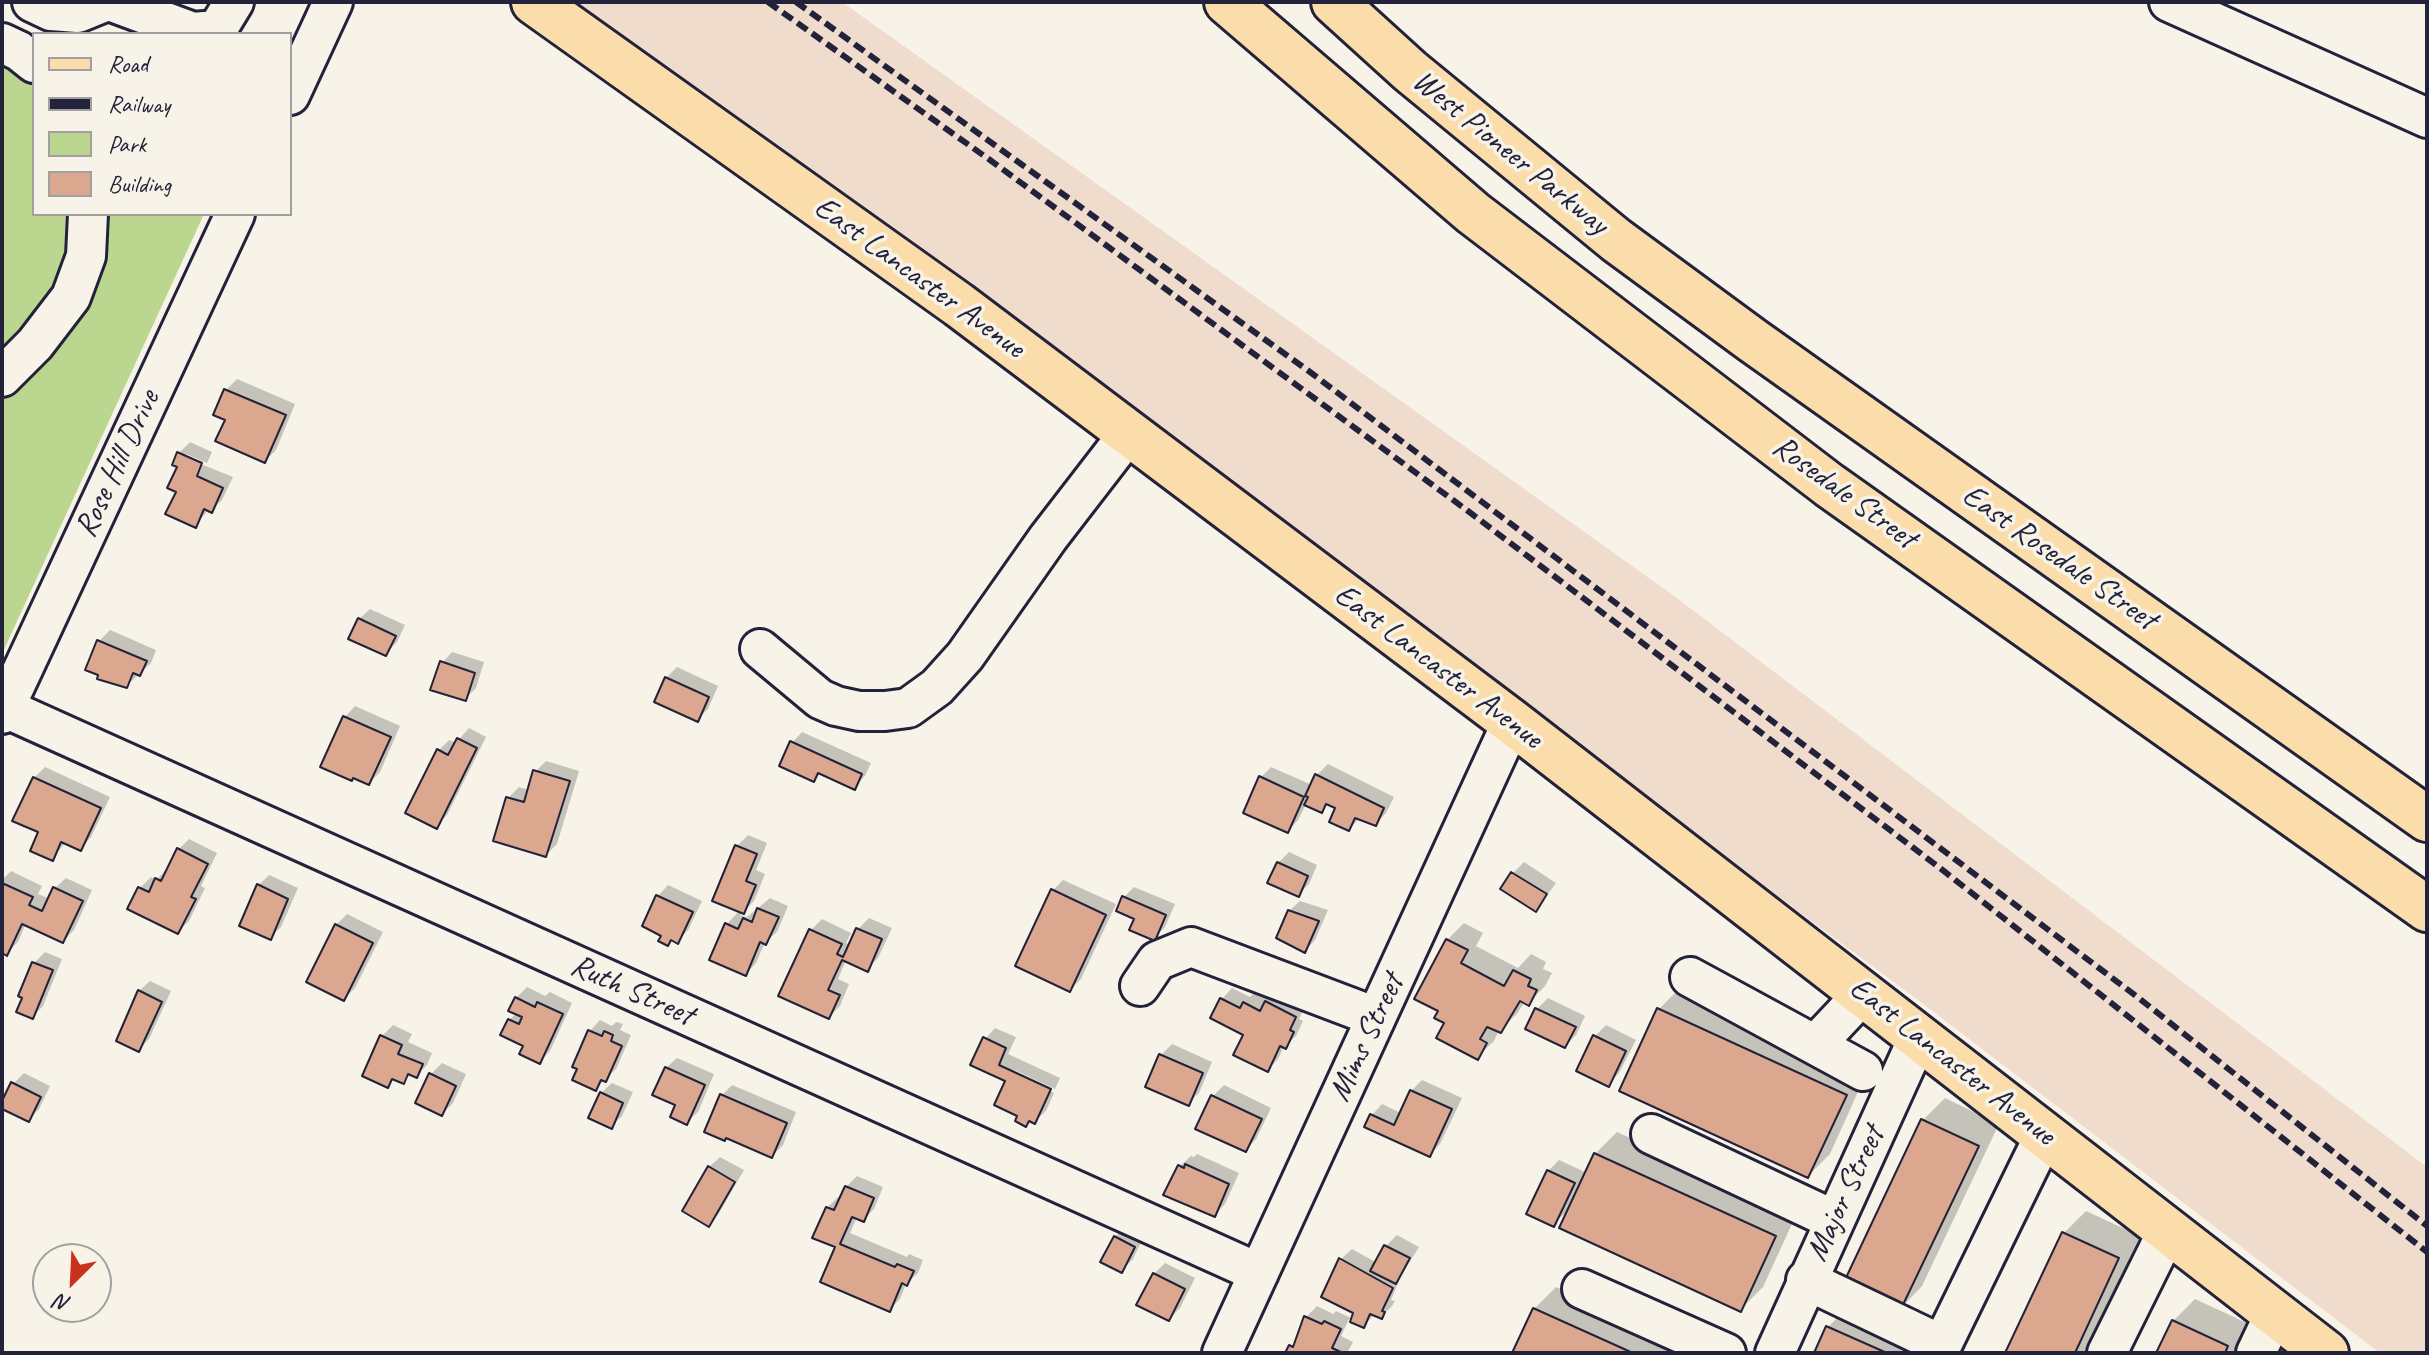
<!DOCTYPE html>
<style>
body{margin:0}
#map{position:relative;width:2429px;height:1355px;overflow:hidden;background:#f7f3e8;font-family:Caveat,sans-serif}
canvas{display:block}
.frame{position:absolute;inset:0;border:4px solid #22223b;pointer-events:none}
.legend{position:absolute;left:32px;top:32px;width:260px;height:184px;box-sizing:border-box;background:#f7f3e8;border:2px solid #a29fa3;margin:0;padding:10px 14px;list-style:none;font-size:24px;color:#22223b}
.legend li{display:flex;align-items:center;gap:16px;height:40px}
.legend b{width:40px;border:2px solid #a29fa3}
.north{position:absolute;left:32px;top:1243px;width:80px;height:80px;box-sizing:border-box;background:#f7f3e8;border:2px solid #a29fa3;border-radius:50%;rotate:204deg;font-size:22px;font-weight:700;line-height:32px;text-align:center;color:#22223b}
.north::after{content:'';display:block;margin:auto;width:28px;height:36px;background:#c8321e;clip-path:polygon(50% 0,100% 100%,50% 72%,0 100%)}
</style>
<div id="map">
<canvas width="2429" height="1355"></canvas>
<div class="frame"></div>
<ul class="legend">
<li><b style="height:10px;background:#fbddab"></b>Road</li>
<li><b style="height:10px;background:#22223b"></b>Railway</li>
<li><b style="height:22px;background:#bbd78f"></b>Park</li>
<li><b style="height:22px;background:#dba78f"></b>Building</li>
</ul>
<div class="north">N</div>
</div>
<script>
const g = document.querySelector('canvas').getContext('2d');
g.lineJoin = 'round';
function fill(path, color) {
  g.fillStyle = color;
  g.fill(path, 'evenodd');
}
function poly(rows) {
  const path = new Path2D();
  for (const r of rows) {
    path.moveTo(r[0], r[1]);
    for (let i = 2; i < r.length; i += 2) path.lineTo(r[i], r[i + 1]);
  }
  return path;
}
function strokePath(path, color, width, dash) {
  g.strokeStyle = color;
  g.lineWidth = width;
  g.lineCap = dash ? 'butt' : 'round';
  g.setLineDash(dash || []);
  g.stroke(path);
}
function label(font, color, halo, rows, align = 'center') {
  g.font = font + ' Caveat,sans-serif';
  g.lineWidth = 7;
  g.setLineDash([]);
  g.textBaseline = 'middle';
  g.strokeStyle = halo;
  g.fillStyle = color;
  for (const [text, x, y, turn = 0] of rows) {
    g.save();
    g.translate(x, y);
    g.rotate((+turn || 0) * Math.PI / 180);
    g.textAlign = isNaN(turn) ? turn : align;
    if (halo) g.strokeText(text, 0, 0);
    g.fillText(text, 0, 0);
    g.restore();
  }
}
const built = poly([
 [568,2,842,2,1674,596,2427,1167,2427,1353,2380,1353,1918,1000]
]);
const green = poly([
 [2,35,34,48,34,214,204,214,2,654]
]);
const shadow = poly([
 [237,379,295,404,276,450,265,461,227,419,226,390],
 [190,442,212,452,207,463,186,454,186,458,233,477,222,500,211,510,209,509,195,526,179,491,179,453],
 [370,609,405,625,397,642,386,653,359,619],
 [110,630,156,650,151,663,126,686,99,641],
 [452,652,484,662,476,688,465,699,442,663],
 [677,667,718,686,708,709,698,719,666,678],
 [355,706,400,726,380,772,369,783,354,776,345,717],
 [469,728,486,737,447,815,436,826,438,751,449,740,456,743],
 [802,732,871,763,865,776,854,787,822,772,814,780,792,743],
 [546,761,579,771,557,844,546,855,508,798,519,787,529,790,535,772],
 [1328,764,1394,797,1386,813,1376,824,1360,818,1349,829,1338,807,1329,803,1322,811,1306,804,1298,820,1288,831,1260,778,1271,767,1312,785,1317,775],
 [45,767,110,797,91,837,81,848,66,842,52,859,41,831,34,778],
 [748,835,767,843,756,870,765,874,754,901,740,915,747,917,770,898,788,906,777,932,765,942,756,963,746,974,727,924,740,910,737,846],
 [189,839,217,853,201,886,205,888,189,921,178,932,140,888,151,877,156,880,167,869,178,850],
 [1289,852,1317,865,1309,884,1298,895,1278,863],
 [1524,862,1556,883,1536,910,1513,873],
 [11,871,42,886,38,894,50,899,55,888,66,878,92,890,74,930,63,941,26,923,18,942,7,953,2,951,2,880],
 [269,875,298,888,281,927,270,937,258,886],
 [1063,880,1116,904,1081,979,1070,990,1053,890],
 [668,885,702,901,688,930,678,941,673,939,668,944,664,935,658,896],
 [1134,887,1175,904,1165,927,1154,938,1136,918,1124,897],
 [1300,901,1328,910,1315,940,1305,951,1289,911],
 [347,914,383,932,355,988,344,999,336,925],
 [869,918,892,928,878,958,867,969,846,960,838,979,849,984,840,1006,829,1017,811,930,822,919,851,933,846,943,851,945,858,929],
 [1464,923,1483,933,1476,946,1518,968,1531,954,1546,962,1543,969,1552,973,1545,986,1529,1003,1525,1001,1517,1014,1499,1030,1494,1041,1477,1057,1446,1022,1440,1011,1447,940],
 [45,952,62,959,43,1006,32,1017,34,963],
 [150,981,171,991,149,1039,138,1050,139,991],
 [527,987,545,996,550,992,572,1003,550,1051,539,1062,509,1020,517,1013,516,998],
 [1681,987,1867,1072,1830,1154,1808,1176,1621,1090,1659,1009],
 [1232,988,1250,997,1255,992,1269,999,1277,992,1305,1006,1299,1019,1303,1021,1296,1036,1284,1046,1278,1059,1267,1070,1222,999],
 [1548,998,1585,1016,1576,1035,1565,1046,1537,1009],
 [600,1020,612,1026,616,1022,623,1024,620,1030,631,1035,616,1069,596,1088,590,1031],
 [393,1025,412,1034,408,1042,432,1053,427,1065,416,1076,411,1074,403,1082,395,1078,388,1085,382,1036],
 [1606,1025,1636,1040,1619,1073,1608,1084,1579,1070,1595,1036],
 [995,1028,1016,1037,1008,1054,1060,1078,1055,1089,1014,1070,1014,1074,1054,1093,1046,1111,1035,1121,1020,1115,1008,1080,973,1064,985,1039],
 [1172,1044,1212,1062,1199,1093,1188,1103,1161,1055],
 [677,1058,714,1074,698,1112,687,1122,678,1104,666,1068],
 [442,1063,466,1074,453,1103,442,1114,431,1074],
 [24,1073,50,1086,39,1109,28,1120,2,1107,13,1084],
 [1422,1080,1462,1098,1440,1144,1429,1155,1372,1115,1382,1104,1401,1113,1411,1091],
 [612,1083,633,1092,622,1116,611,1126,601,1093],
 [732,1085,796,1112,783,1145,772,1156,727,1136,721,1096],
 [1224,1085,1271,1108,1256,1139,1246,1150,1213,1096],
 [1945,1098,1999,1124,1922,1286,1900,1309,1923,1120],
 [1617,1132,1797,1213,1763,1287,1741,1309,1570,1208,1553,1225,1548,1171,1559,1160,1587,1173,1595,1154],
 [1197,1154,1239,1173,1225,1204,1214,1215,1180,1166,1191,1156,1194,1157],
 [720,1157,744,1170,719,1213,708,1224,709,1167],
 [857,1176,883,1187,874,1209,863,1220,857,1217,850,1233,907,1257,909,1254,923,1260,918,1273,906,1284,900,1299,889,1310,838,1246,827,1208,838,1197,842,1199,846,1187],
 [2086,1211,2140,1236,2085,1353,2008,1353,2064,1233],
 [1126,1226,1144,1236,1133,1259,1122,1270,1115,1237],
 [1397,1235,1419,1247,1401,1276,1391,1300,1395,1301,1392,1306,1381,1317,1375,1314,1363,1326,1349,1319,1341,1336,1353,1342,1347,1353,1287,1353,1298,1339,1306,1317,1317,1306,1333,1314,1336,1311,1353,1319,1356,1312,1341,1259,1352,1249,1377,1263,1386,1246],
 [1165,1263,1195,1278,1180,1308,1169,1319,1154,1274],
 [1556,1287,1704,1353,1514,1353,1534,1309],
 [2195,1299,2249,1324,2235,1353,2158,1353,2173,1321],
 [1850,1305,1958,1353,1816,1353,1828,1327]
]);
const building = poly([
 [224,389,286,415,265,463,215,441,225,420,213,415,224,389],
 [177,452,202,463,197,476,223,488,212,513,204,509,196,528,165,514,176,492,167,488,177,467,172,465,177,452],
 [358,618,396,636,386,656,348,639,358,618],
 [97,640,147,661,140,676,133,673,127,688,97,679,98,675,85,670,97,640],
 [440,661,475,673,466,701,430,690,440,661],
 [665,677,709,697,698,722,654,702,665,677],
 [343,716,391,737,369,785,353,778,352,781,320,767,343,716],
 [457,738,477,748,437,829,405,813,437,749,448,755,457,738],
 [790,741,862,774,855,790,818,773,814,782,779,766,790,741],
 [533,770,570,781,546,857,493,841,506,797,524,802,533,770],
 [1315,774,1384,808,1376,826,1355,818,1349,831,1329,822,1335,808,1326,804,1322,813,1304,805,1308,797,1305,796,1315,774],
 [1259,776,1304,797,1288,833,1243,813,1259,776],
 [33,777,101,808,81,851,61,842,53,861,30,851,38,832,12,821,33,777],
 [735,845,757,854,746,881,756,885,744,914,712,901,735,845],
 [177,848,208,864,191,897,196,899,178,934,127,909,138,887,149,892,155,878,161,881,177,848],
 [1277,862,1308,876,1299,897,1267,883,1277,862],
 [1511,872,1547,894,1536,912,1500,889,1511,872],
 [2,883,33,897,29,905,42,911,53,887,83,901,63,943,22,924,7,956,2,953,2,883],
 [257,884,288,899,271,940,239,926,257,884],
 [1051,889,1106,915,1070,992,1015,966,1051,889],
 [656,895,693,912,678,944,671,940,668,946,658,941,661,936,642,926,656,895],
 [1122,896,1166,915,1155,941,1129,930,1134,919,1116,911,1122,896],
 [757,908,779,917,766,945,760,942,746,976,709,960,725,923,738,929,743,918,752,922,757,908],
 [1288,910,1319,921,1305,953,1276,938,1288,910],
 [335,924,373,943,344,1001,306,982,335,924],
 [856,928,882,939,868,972,842,960,828,990,840,995,829,1019,778,996,809,929,842,944,837,954,843,957,856,928],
 [1446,939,1468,950,1461,963,1504,986,1513,970,1531,979,1528,986,1537,990,1529,1006,1520,1001,1501,1033,1487,1027,1480,1039,1487,1043,1478,1060,1436,1038,1444,1023,1434,1018,1438,1011,1414,999,1446,939],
 [32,962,53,970,33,1019,16,1012,22,998,18,996,32,962],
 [138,990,162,1002,139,1052,116,1041,138,990],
 [515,997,535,1007,537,1002,563,1014,540,1064,519,1054,523,1046,500,1035,508,1019,519,1024,522,1017,508,1011,515,997],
 [1220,998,1240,1008,1243,1002,1260,1011,1265,1001,1296,1017,1290,1030,1294,1032,1286,1049,1280,1046,1268,1072,1233,1055,1243,1035,1210,1018,1220,998],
 [1535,1008,1576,1027,1565,1048,1525,1029,1535,1008],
 [1657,1008,1847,1095,1808,1178,1619,1091,1657,1008],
 [588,1030,602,1036,604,1031,613,1035,611,1041,622,1046,606,1082,601,1080,596,1091,572,1080,577,1069,572,1067,588,1030],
 [380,1035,402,1045,398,1054,423,1064,417,1078,408,1074,404,1084,392,1079,388,1088,362,1076,380,1035],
 [1593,1035,1626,1051,1609,1087,1576,1071,1593,1035],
 [983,1037,1006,1048,999,1065,1051,1089,1035,1124,1029,1121,1026,1127,1015,1121,1017,1116,994,1105,1005,1081,970,1065,983,1037],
 [1159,1054,1203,1073,1189,1106,1145,1087,1159,1054],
 [665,1067,705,1085,687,1125,670,1117,675,1105,652,1095,665,1067],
 [429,1073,456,1086,442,1116,415,1103,429,1073],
 [11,1082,41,1097,29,1122,2,1109,2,1101,11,1082],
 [1410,1090,1452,1109,1430,1157,1364,1127,1370,1114,1394,1125,1410,1090],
 [600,1092,623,1103,612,1129,588,1118,600,1092],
 [720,1094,787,1123,772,1158,726,1138,725,1141,704,1132,720,1094],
 [1211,1095,1262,1119,1246,1152,1195,1129,1211,1095],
 [1921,1119,1979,1146,1900,1311,1843,1284,1921,1119],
 [1594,1153,1776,1236,1741,1312,1559,1228,1594,1153],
 [1185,1164,1229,1184,1215,1217,1163,1195,1178,1165,1184,1168,1185,1164],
 [708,1166,735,1182,709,1227,682,1211,708,1166],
 [1547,1170,1575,1183,1554,1227,1526,1214,1547,1170],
 [845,1186,874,1198,864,1222,852,1217,840,1244,895,1267,897,1264,914,1271,907,1286,902,1283,890,1312,820,1282,835,1247,812,1238,826,1207,834,1210,845,1186],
 [2062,1232,2119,1258,2118,1260,2075,1353,2005,1353,2062,1232],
 [1114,1236,1135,1247,1122,1273,1100,1262,1114,1236],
 [1384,1245,1410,1258,1396,1284,1370,1271,1384,1245],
 [1339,1258,1393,1288,1382,1311,1385,1312,1382,1319,1370,1314,1364,1328,1350,1322,1353,1313,1321,1297,1339,1258],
 [1153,1273,1185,1289,1169,1321,1136,1305,1153,1273],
 [1533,1308,1633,1353,1512,1353,1533,1308],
 [1304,1316,1322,1324,1324,1321,1341,1329,1332,1348,1343,1353,1285,1353,1289,1345,1293,1347,1304,1316],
 [2172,1320,2228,1346,2225,1353,2156,1353,2172,1320],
 [1826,1326,1887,1353,1814,1353,1826,1326]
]);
const minor = poly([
 [32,2,51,11,78,13,105,2],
 [112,2,193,32,217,30,234,2],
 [2169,2,2427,118],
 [2,43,19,51,34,63],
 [290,95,333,2],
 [2,377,35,344,71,297,86,256,88,214],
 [760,649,820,699,836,706,859,711,885,711,908,708,937,687,965,656,1048,538,1129,433],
 [5,708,1259,1273],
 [2,714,235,214],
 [1690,977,1863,1071],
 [1140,986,1157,961,1191,947,1376,1017],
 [1816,1044,1864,993],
 [1651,1134,1834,1220],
 [1806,1280,1942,1345,2045,1134],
 [1582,1289,1726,1353],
 [1222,1353,1512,722],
 [1775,1353,1919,1036],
 [2107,1353,2168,1230],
 [2256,1353,2275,1313]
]);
const major = poly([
 [534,2,959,305,1512,722,2326,1353],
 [1227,2,1473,213,1829,485,2427,909],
 [1334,2,1410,71,1616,240,1752,340,2427,819]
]);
const rail = poly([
 [768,2,990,160,1468,511,1940,868,2427,1252],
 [796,2,1310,372,2140,999,2427,1226]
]);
const streetNames = [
 ["West Pioneer Parkway",1510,153,39],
 ["East Lancaster Avenue",919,278,36],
 ["Rose Hill Drive",118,464,-65],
 ["Rosedale Street",1844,493,36],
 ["East Rosedale Street",2059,558,35],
 ["East Lancaster Avenue",1438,667,37],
 ["Ruth Street",632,991,24],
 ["Mims Street",1367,1038,-65],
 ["East Lancaster Avenue",1952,1062,38],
 ["Major Street",1846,1194,-65]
];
fill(built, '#efdccd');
fill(green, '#bbd78f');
fill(shadow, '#0003');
fill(building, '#dba78f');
strokePath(building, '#22223b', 2);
strokePath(minor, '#22223b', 44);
strokePath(major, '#22223b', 50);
strokePath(minor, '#f7f3e8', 38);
strokePath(major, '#fbddab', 44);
strokePath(rail, '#22223b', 6, [12, 6]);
label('32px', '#22223b', '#f7f3e8', streetNames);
</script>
